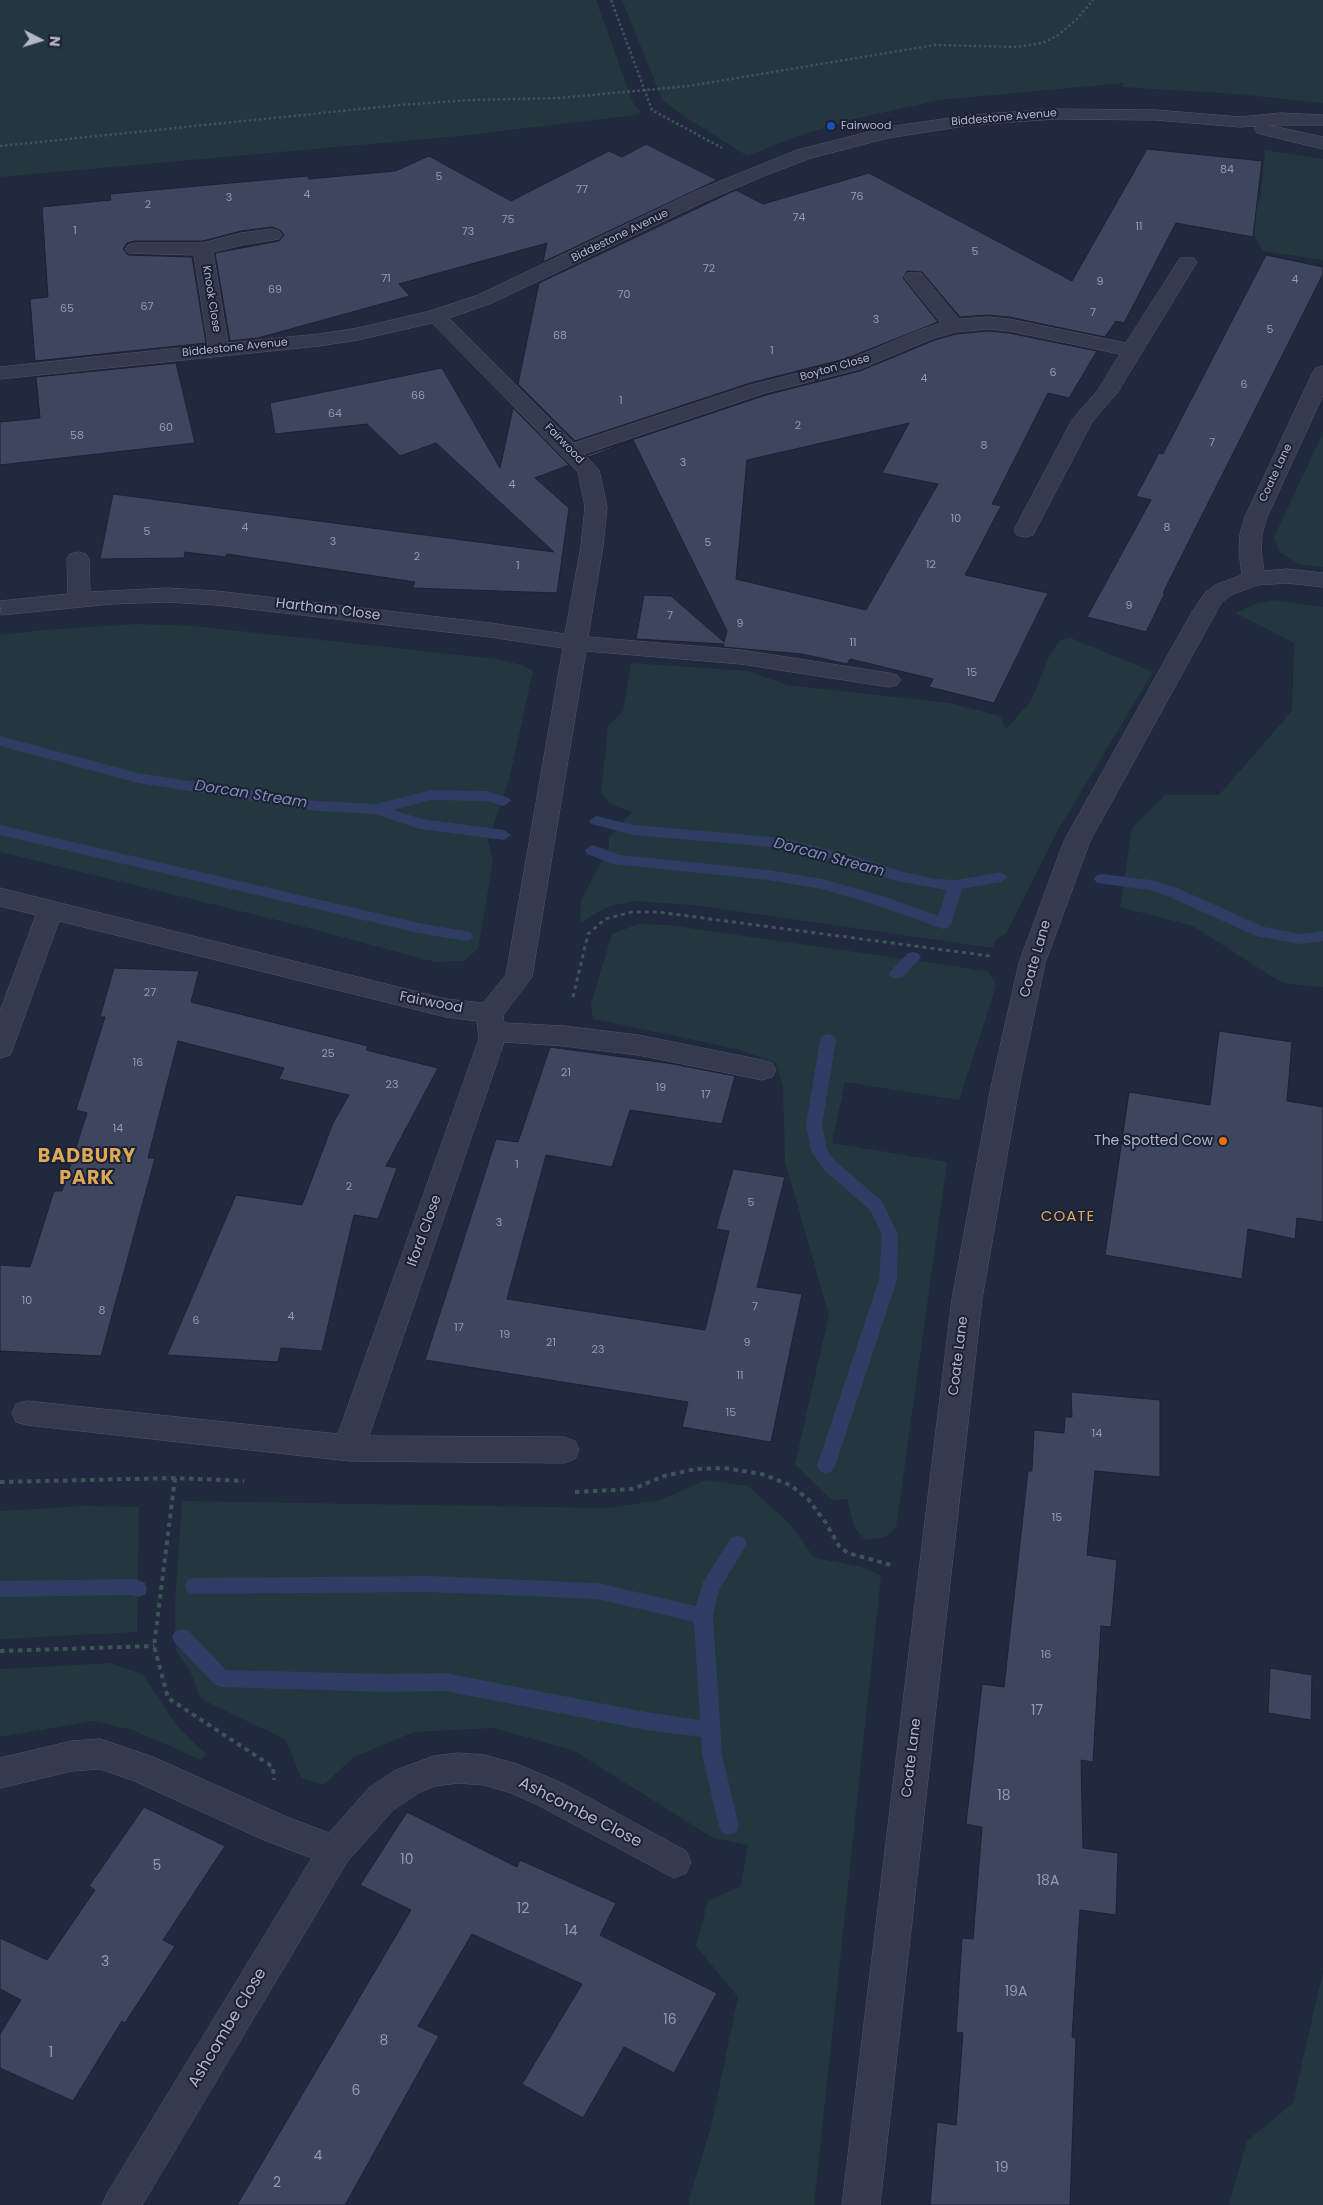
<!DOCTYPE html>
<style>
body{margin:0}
#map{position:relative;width:1323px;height:2205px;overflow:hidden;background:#21293e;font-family:Poppins,sans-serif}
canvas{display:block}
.north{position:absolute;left:15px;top:15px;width:50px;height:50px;-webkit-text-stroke:4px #1b2033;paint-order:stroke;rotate:95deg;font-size:14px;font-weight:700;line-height:20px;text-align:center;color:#b1b6ca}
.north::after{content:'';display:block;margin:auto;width:18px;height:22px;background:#b1b6ca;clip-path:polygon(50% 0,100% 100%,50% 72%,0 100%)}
</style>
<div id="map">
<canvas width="1323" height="2205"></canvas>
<div class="north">N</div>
</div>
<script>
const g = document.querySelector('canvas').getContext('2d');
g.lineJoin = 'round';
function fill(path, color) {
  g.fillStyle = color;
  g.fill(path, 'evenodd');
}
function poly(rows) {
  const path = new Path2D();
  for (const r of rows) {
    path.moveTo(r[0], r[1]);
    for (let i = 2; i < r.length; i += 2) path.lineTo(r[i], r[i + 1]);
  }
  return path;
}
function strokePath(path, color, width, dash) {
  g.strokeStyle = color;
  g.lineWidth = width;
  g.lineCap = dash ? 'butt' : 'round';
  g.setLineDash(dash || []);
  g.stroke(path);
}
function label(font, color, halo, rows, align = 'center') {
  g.font = font + ' Poppins,sans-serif';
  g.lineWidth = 4;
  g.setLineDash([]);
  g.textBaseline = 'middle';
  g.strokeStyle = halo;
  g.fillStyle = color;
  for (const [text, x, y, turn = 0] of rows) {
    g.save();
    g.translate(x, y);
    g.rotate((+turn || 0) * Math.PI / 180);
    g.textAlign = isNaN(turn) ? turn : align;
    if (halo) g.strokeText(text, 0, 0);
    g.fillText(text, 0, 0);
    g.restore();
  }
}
const green = poly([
 [0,0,596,0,633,103,642,113,636,115,460,136,0,177],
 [622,0,1323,0,1323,103,1237,94,1122,87,1124,83,939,100,854,119,797,136,747,156,679,113,662,99],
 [1265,150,1323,159,1323,260,1263,251,1248,225,1261,195],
 [1323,433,1323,567,1299,564,1279,552,1274,537],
 [1273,600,1323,607,1323,987,1282,983,1193,926,1120,907,1132,828,1165,795,1219,795,1292,711,1294,643,1236,613,1255,604],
 [137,624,193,626,496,659,522,665,533,671,509,780,488,841,493,860,478,949,463,961,435,962,297,925,0,852,0,635,42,630],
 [1071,638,1153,672,1058,830,1006,934,997,938,993,948,693,905,632,901,605,908,580,923,581,900,609,847,609,838,632,812,610,804,601,793,608,726,623,711,631,663,748,671,787,685,949,703,1000,716,1006,729,1031,701,1050,654,1060,640],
 [638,924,667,925,960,967,989,972,996,986,959,1100,845,1082,832,1143,947,1162,896,1528,885,1537,865,1540,854,1527,847,1499,832,1500,795,1464,829,1315,785,1161,783,1086,776,1063,737,1049,593,1019,591,1003,612,934],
 [706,1480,748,1486,790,1524,814,1558,858,1566,881,1575,814,2205,690,2205,688,2203,712,2123,738,1997,696,1946,708,1901,741,1886,748,1845,713,1838,573,1750,493,1728,414,1732,354,1757,323,1785,301,1778,286,1740,201,1699,190,1671,176,1650,175,1603,182,1501,608,1508,660,1500],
 [85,1506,139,1507,137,1632,0,1639,0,1511],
 [111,1663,143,1675,178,1727,206,1754,201,1760,133,1730,93,1721,0,1737,0,1669],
 [1323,1971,1323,2205,1229,2205,1247,2141,1293,2103]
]);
const stream = poly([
 [0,736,138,773,317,801,376,804,431,790,486,791,509,798,511,801,504,806,486,801,431,800,393,810,422,819,504,830,511,835,504,840,420,829,375,814,317,811,138,783,0,746,0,736],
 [596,816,634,825,783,838,865,859,899,871,936,879,956,880,1001,872,1008,877,1001,882,962,889,951,924,948,928,943,929,876,905,822,889,768,880,613,864,587,854,585,850,592,845,620,855,768,870,822,879,886,897,938,916,947,890,896,881,856,867,783,848,634,835,591,824,589,821,596,816],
 [0,825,419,923,465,931,470,932,473,936,470,940,465,941,419,933,0,835,0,825],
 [1102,874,1151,880,1175,887,1264,927,1300,934,1323,931,1323,941,1300,944,1256,936,1165,895,1150,890,1097,883,1094,879,1097,875,1102,874],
 [913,952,918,953,921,957,918,961,902,978,892,978,889,974,892,970,908,953,913,952],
 [828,1034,834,1036,836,1040,822,1125,827,1150,836,1162,882,1201,898,1235,897,1280,835,1466,832,1471,826,1474,820,1471,817,1466,879,1280,882,1235,870,1210,824,1170,811,1151,806,1125,820,1040,822,1036,828,1034],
 [738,1536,745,1538,747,1544,719,1590,713,1616,722,1755,739,1826,736,1833,729,1835,722,1833,719,1826,702,1755,701,1737,646,1730,445,1691,385,1692,221,1687,214,1684,175,1643,172,1637,175,1631,182,1629,189,1631,226,1670,385,1674,445,1673,646,1712,700,1720,694,1622,598,1599,429,1592,194,1594,187,1592,185,1586,187,1580,194,1578,429,1576,598,1583,696,1606,703,1582,731,1538,738,1536],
 [135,1579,145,1583,147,1589,145,1595,138,1597,132,1595,0,1597,0,1581,135,1579]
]);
const building = poly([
 [646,144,717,180,543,262,547,243,399,284,410,296,258,338,230,341,215,253,279,241,284,235,280,230,272,227,241,231,203,241,135,241,127,243,123,249,128,255,192,257,206,343,35,361,30,299,48,297,42,207,111,200,110,194,308,176,309,179,395,171,429,156,511,201,609,151,622,157,646,144],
 [1147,149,1262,161,1253,237,1176,223,1124,323,1116,321,1105,337,1009,317,988,315,960,317,922,272,907,271,903,278,938,322,845,359,750,383,575,441,518,384,539,283,736,190,763,204,869,173,1072,281,1147,149],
 [1266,255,1323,267,1323,274,1163,593,1165,593,1146,632,1087,617,1151,500,1136,496,1159,453,1163,454,1266,255],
 [988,331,1009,333,1097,351,1069,398,1048,393,992,504,1001,506,965,575,1048,593,994,703,929,687,933,679,850,659,847,664,802,654,723,647,724,644,636,639,644,595,671,596,724,642,727,631,633,440,589,457,587,455,766,395,860,371,935,340,956,334,988,331],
 [909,423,882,473,938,484,866,610,736,579,747,460,909,423],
 [176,363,195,443,0,465,0,422,40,418,36,377,176,363],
 [442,368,500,468,513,408,569,465,535,478,569,508,557,593,412,588,415,582,227,554,225,557,185,552,184,558,100,559,113,494,554,552,436,443,400,456,367,424,275,434,270,403,442,368],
 [114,968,199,971,191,1002,368,1046,366,1050,438,1068,386,1166,397,1168,378,1219,354,1215,322,1351,281,1348,278,1362,167,1355,236,1195,302,1205,333,1123,349,1095,279,1079,284,1068,178,1041,148,1158,155,1158,101,1356,0,1351,0,1265,30,1267,54,1191,62,1191,87,1113,76,1110,105,1017,100,1017,114,968],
 [1219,1031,1292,1042,1287,1101,1323,1107,1323,1222,1297,1218,1295,1239,1248,1229,1242,1279,1105,1255,1129,1092,1210,1105,1219,1031],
 [550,1047,673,1064,735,1076,722,1124,630,1110,612,1167,546,1155,507,1299,705,1330,729,1231,716,1229,733,1169,785,1177,757,1287,802,1294,771,1442,682,1427,688,1402,425,1360,496,1139,518,1142,550,1047],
 [1071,1392,1160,1400,1160,1477,1095,1471,1087,1555,1117,1560,1111,1627,1101,1626,1093,1762,1081,1760,1083,1848,1118,1853,1116,1915,1080,1910,1072,2037,1076,2038,1070,2205,930,2205,937,2122,956,2125,963,2033,956,2032,962,1938,973,1939,982,1827,966,1824,982,1684,1004,1687,1028,1471,1032,1471,1034,1430,1064,1433,1065,1417,1072,1417,1071,1392],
 [1270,1668,1312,1675,1311,1720,1268,1713,1270,1668],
 [144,1807,225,1846,163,1940,175,1946,125,2023,122,2021,73,2101,0,2068,0,2034,21,2000,0,1989,0,1938,47,1960,95,1890,89,1886,144,1807],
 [407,1812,517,1867,520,1860,616,1903,600,1935,717,1993,674,2073,624,2047,583,2118,522,2084,582,1984,472,1934,418,2026,439,2036,345,2205,237,2205,411,1910,360,1885,407,1812]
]);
const pathFar2 = poly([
 [611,0,652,110,722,148],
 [0,146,400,105,470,100,559,98,689,86,935,45,1017,47,1042,43,1057,36,1077,19,1093,0]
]);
const pathFar1 = poly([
 [573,997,588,934,605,919,632,912,658,912,990,956]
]);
const path = poly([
 [175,1478,154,1646,168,1698,273,1767,274,1780],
 [0,1482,175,1478,244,1481],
 [575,1492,633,1489,664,1476,696,1469,724,1468,762,1474,790,1485,808,1499,826,1523,839,1546,848,1553,891,1565],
 [0,1651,154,1646]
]);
const minor = poly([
 [1055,109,1156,110,1240,117,1280,113,1323,115,1323,125,1268,125,1323,137,1323,149,1257,133,1254,129,1256,126,1240,127,1156,120,1055,119,971,125,888,138,811,158,769,174,710,199,492,303,449,318,574,443,751,385,846,361,920,330,941,323,904,277,907,273,921,273,959,319,988,317,1009,319,1126,343,1180,258,1194,258,1197,262,1117,393,1092,422,1033,535,1025,537,1017,535,1014,530,1072,420,1098,390,1120,354,1009,331,988,329,956,332,934,338,860,369,765,393,584,454,599,470,607,507,603,546,588,637,741,650,889,673,897,675,901,680,897,685,889,687,741,664,586,651,532,977,503,1015,504,1023,564,1026,638,1035,762,1060,772,1063,776,1070,772,1077,762,1080,638,1055,564,1046,504,1042,369,1436,564,1437,575,1441,579,1450,575,1459,564,1463,349,1461,27,1425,16,1422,12,1413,16,1404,27,1401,338,1434,479,1039,477,1021,446,1017,59,921,13,1048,10,1055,0,1058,0,1011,36,915,0,906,0,888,446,999,483,1003,506,975,563,648,490,637,216,605,167,602,111,604,1,615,0,601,68,594,67,559,70,554,78,552,86,554,89,559,90,592,167,588,216,591,490,623,565,634,581,546,585,507,578,472,432,323,358,340,319,346,0,379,0,367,208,345,194,255,128,253,125,249,128,245,135,243,203,243,241,233,272,229,279,231,282,235,279,239,242,245,213,252,228,343,319,334,358,328,430,311,478,295,696,191,797,150,888,127,971,115,1055,109],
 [1323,366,1323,395,1267,517,1262,534,1261,552,1264,571,1287,569,1323,573,1323,587,1287,583,1257,585,1231,595,1221,603,1090,841,1045,963,1019,1087,982,1299,880,2205,842,2205,952,1299,991,1087,1019,963,1064,841,1192,612,1205,593,1215,585,1242,575,1239,552,1240,534,1245,517,1313,372,1316,368,1323,366],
 [100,1739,153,1757,287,1817,329,1833,369,1788,396,1770,434,1756,458,1753,484,1755,517,1764,562,1783,686,1851,691,1862,686,1873,674,1878,538,1805,511,1793,484,1785,458,1783,435,1786,420,1792,393,1810,347,1862,142,2205,102,2205,108,2192,312,1858,264,1840,132,1780,100,1769,72,1771,0,1788,0,1758,72,1741,100,1739]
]);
const markers = [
 [831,126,5,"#1a4fb4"],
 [1223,1141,5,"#e8710a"]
];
const farStreetnames = [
 ["Biddestone Avenue",1004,118,-5],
 ["Biddestone Avenue",620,236,-26],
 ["Knook Close",211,299,81],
 ["Biddestone Avenue",235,348,-6],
 ["Boyton Close",835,368,-16],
 ["Fairwood",564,444,46],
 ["Coate Lane",1276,473,-65]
];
const farPoinames = [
 ["Fairwood",841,126]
];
const numberNames = [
 ["84",1227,170],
 ["5",439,177],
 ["77",582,190],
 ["4",307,195],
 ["76",857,197],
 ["3",229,198],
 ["2",148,205],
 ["74",799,218],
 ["75",508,220],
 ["11",1139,227],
 ["1",75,231],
 ["73",468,232],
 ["5",975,252],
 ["72",709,269],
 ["71",386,279],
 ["4",1295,280],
 ["9",1100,282],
 ["69",275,290],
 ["70",624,295],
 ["67",147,307],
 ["65",67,309],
 ["7",1093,313],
 ["3",876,320],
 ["5",1270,330],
 ["68",560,336],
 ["1",772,351],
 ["6",1053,373],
 ["4",924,379],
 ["6",1244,385],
 ["66",418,396],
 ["1",621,401],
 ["64",335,414],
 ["2",798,426],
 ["60",166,428],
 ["58",77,436],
 ["7",1212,443],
 ["8",984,446],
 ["3",683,463],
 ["4",512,485],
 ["10",956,519],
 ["4",245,528],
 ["8",1167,528],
 ["5",147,532],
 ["3",333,542],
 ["5",708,543],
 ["2",417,557],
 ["12",931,565],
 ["1",518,566],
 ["9",1129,606],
 ["7",670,616],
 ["9",740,624],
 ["11",853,643],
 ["15",972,673],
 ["27",150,993],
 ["25",328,1054],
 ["16",138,1063],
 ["21",566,1073],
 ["23",392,1085],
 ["19",661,1088],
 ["17",706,1095],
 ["14",118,1129],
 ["1",517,1165],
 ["2",349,1187],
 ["5",751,1203],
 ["3",499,1223],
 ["10",27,1301],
 ["7",755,1307],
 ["8",102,1311],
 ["4",291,1317],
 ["6",196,1321],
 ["17",459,1328],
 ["19",505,1335],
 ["21",551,1343],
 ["9",747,1343],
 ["23",598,1350],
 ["11",740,1376],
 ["15",731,1413],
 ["14",1097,1434],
 ["15",1057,1518],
 ["16",1046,1655]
];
const streetNames = [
 ["Hartham Close",328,610,7],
 ["Coate Lane",1036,959,-74],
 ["Fairwood",431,1003,11],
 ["Iford Close",425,1231,-70],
 ["Coate Lane",959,1356,-83],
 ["Coate Lane",912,1758,-83]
];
const poiNames = [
 ["The Spotted Cow",1213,1141]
];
const nearNumbernames = [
 ["17",1037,1711],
 ["18",1004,1796],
 ["10",407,1860],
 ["5",157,1866],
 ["18A",1048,1881],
 ["12",523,1909],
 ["14",571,1931],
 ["3",105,1962],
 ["19A",1016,1992],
 ["16",670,2020],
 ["8",384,2041],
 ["1",51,2053],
 ["6",356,2091],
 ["4",318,2156],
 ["19",1002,2168],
 ["2",277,2183]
];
const waterNames = [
 ["Dorcan Stream",251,795,9],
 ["Dorcan Stream",829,858,15]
];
const neighbourhoodNames = [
 ["COATE",1068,1217]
];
const nearStreetnames = [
 ["Ashcombe Close",580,1813,27],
 ["Ashcombe Close",228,2028,-59]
];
const districtNames = [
 ["BADBURY",87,1157],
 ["PARK",87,1179]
];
fill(green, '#23373f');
fill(stream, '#303c63');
fill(building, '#3d455f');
strokePath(building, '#1d2235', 1);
strokePath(minor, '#515669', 1);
strokePath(pathFar2, '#3e5359', 2.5, [2.5, 2.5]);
strokePath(pathFar1, '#3e5359', 3, [4, 4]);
strokePath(path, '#3e5359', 4, [4.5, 4.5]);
fill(minor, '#353b4e');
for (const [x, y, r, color] of markers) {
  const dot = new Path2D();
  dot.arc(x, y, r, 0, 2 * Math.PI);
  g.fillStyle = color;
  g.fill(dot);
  strokePath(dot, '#1b2033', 2);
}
label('11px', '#b1b6ca', '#1b2033', farStreetnames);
label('11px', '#b1b6ca', '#1b2033', farPoinames, 'left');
label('11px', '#949aaf', null, numberNames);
label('14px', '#b1b6ca', '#1b2033', streetNames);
label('14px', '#b1b6ca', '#1b2033', poiNames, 'right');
label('14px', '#949aaf', null, nearNumbernames);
label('italic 15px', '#7e8db8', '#1b2033', waterNames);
g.letterSpacing = '1px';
label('15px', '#dda958', '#1b2033', neighbourhoodNames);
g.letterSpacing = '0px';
label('16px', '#b1b6ca', '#1b2033', nearStreetnames);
g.letterSpacing = '1px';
label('bold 19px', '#dda958', '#1b2033', districtNames);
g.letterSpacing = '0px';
</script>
